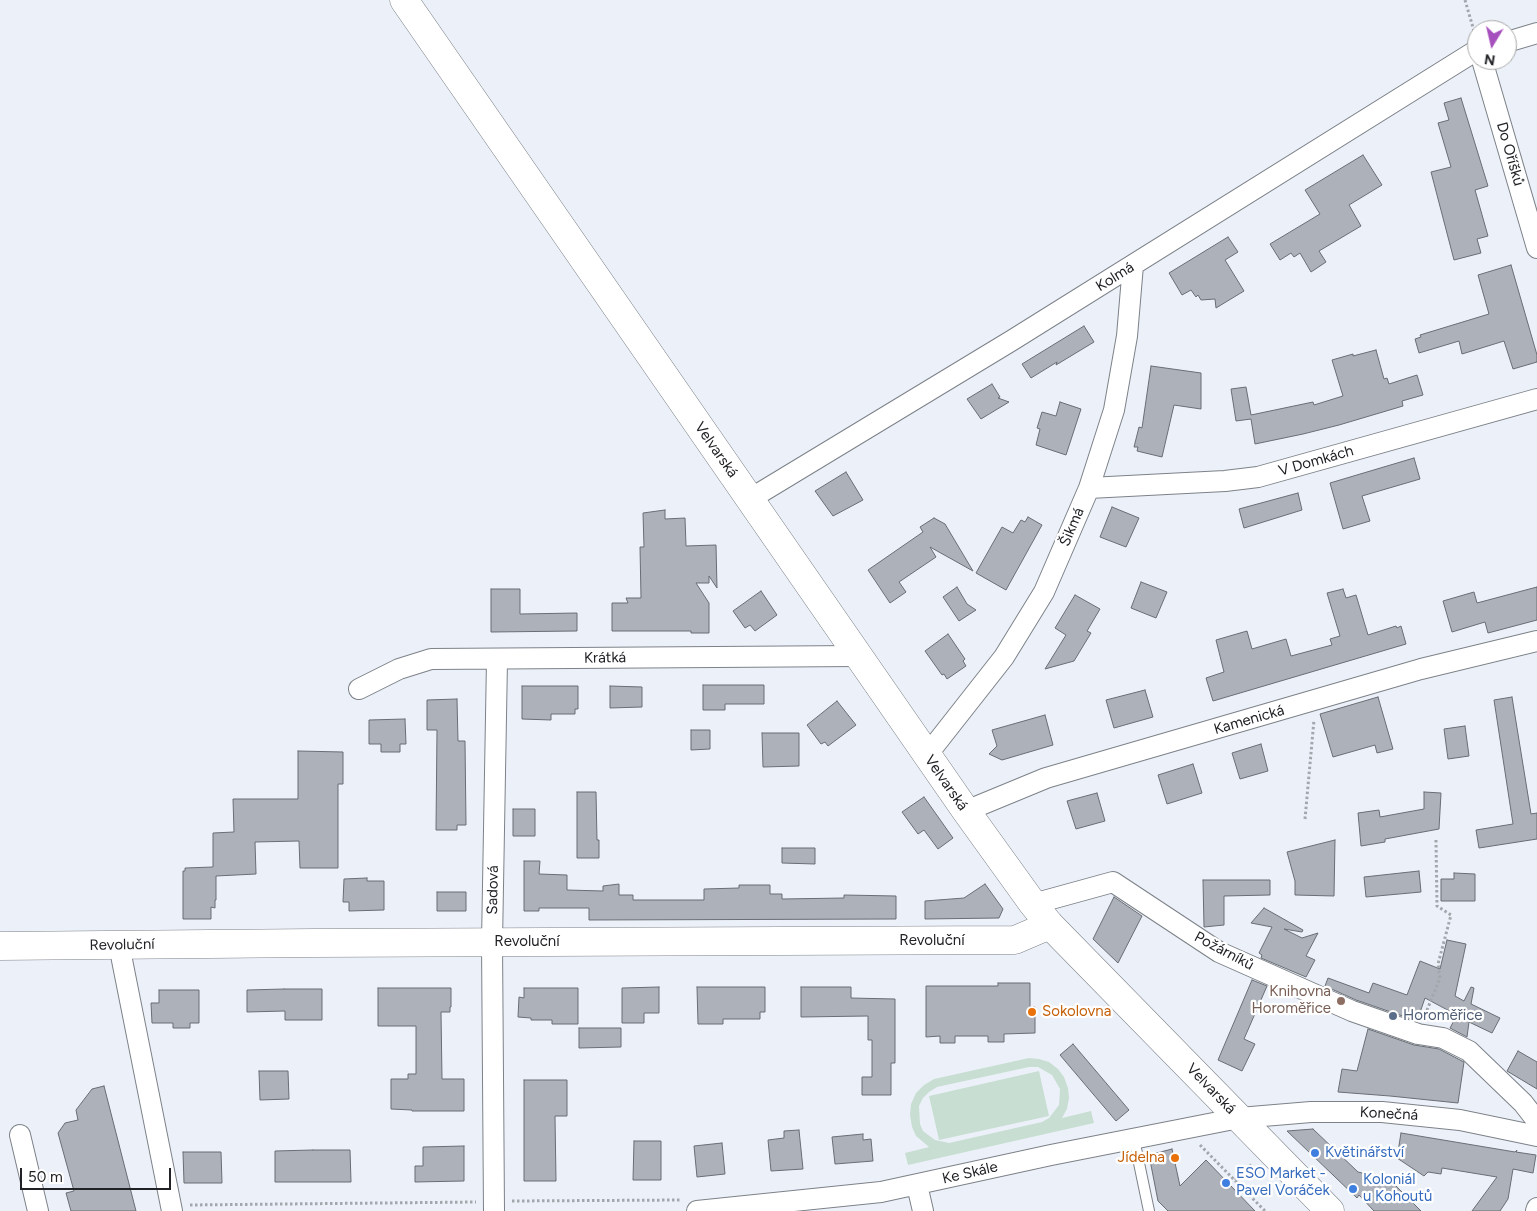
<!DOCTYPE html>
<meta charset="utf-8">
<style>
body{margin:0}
#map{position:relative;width:1537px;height:1211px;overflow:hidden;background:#ecf1f9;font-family:Figtree,sans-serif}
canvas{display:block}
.north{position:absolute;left:1467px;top:20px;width:50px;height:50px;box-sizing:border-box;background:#fff;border:1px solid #a6a7a8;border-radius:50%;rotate:189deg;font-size:14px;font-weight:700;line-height:20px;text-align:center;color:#202225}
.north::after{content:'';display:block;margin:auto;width:18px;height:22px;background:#a650be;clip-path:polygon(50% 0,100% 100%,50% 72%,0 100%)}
.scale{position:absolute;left:20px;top:1168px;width:151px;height:22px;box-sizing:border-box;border:2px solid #202225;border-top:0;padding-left:6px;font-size:15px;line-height:18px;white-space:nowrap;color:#202225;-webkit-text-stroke:4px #fff;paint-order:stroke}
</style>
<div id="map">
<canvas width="1537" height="1211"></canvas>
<div class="north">N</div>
<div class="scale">50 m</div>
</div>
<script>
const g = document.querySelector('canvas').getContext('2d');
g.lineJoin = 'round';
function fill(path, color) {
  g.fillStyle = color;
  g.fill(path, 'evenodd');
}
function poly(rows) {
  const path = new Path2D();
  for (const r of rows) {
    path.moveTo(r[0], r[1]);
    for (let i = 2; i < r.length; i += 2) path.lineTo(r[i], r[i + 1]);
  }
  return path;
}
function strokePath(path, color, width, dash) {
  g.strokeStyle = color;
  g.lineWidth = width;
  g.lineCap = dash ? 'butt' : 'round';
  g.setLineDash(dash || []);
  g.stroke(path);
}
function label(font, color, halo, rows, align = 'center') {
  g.font = font + ' Figtree,sans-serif';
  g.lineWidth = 4.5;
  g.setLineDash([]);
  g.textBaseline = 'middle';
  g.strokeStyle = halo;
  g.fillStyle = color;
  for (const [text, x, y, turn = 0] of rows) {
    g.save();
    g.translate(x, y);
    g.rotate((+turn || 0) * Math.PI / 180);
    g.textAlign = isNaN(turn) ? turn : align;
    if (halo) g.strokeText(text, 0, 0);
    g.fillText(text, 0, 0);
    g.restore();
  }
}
const green = poly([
 [1029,1058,1039,1059,1049,1062,1058,1069,1064,1077,1068,1088,1069,1098,1067,1109,1062,1118,1091,1111,1094,1123,908,1165,905,1153,929,1147,916,1136,912,1127,910,1115,911,1104,916,1093,924,1085,934,1079],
 [1029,1067,1038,1067,1052,1075,1060,1089,1059,1105,1049,1118,1042,1122,949,1143,935,1140,923,1131,920,1124,919,1106,923,1098,929,1092,937,1087],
 [1039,1071,1049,1116,939,1140,929,1096]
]);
const building = poly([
 [1461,98,1488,186,1475,190,1488,236,1477,239,1481,253,1454,260,1431,172,1451,167,1438,123,1449,120,1444,103,1461,98],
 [1363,155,1382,185,1349,205,1361,226,1319,251,1326,262,1311,272,1300,253,1294,257,1291,253,1280,260,1270,244,1320,214,1305,190,1363,155],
 [1228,237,1238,252,1225,260,1244,291,1216,308,1215,299,1201,300,1198,295,1196,297,1191,290,1182,295,1169,273,1228,237],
 [1511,265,1537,355,1537,362,1513,369,1504,341,1462,354,1459,341,1419,353,1415,339,1421,337,1420,335,1489,314,1478,275,1511,265],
 [1084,326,1094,342,1056,365,1057,362,1031,378,1022,364,1084,326],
 [1376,350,1384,379,1387,378,1389,384,1417,375,1423,395,1402,401,1403,406,1339,425,1303,434,1255,444,1251,419,1236,421,1231,389,1246,387,1251,415,1313,402,1314,405,1343,396,1332,360,1353,354,1353,356,1376,350],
 [1151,366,1201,373,1201,409,1174,405,1162,457,1137,451,1138,447,1134,447,1139,427,1142,428,1151,366],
 [992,384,1000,397,998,398,1009,402,981,419,967,399,992,384],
 [1060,402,1081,409,1066,455,1036,445,1040,429,1037,428,1042,412,1056,416,1060,402],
 [1414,458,1420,479,1362,496,1370,521,1343,529,1330,483,1414,458],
 [846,472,863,500,833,516,815,491,846,472],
 [1298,493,1302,510,1244,528,1239,509,1298,493],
 [1112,507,1139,518,1126,547,1100,537,1112,507],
 [665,510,665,519,685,518,686,546,716,545,717,588,709,576,709,583,696,583,709,603,709,633,691,633,691,631,612,631,612,603,628,603,626,598,641,598,640,547,644,547,643,513,665,510],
 [1028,517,1042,525,1006,590,976,573,1002,527,1013,533,1021,520,1025,522,1028,517],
 [934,518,945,524,973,571,930,547,936,557,899,582,906,592,890,603,868,570,923,532,920,527,934,518],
 [1141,582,1167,592,1156,618,1131,608,1141,582],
 [957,587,967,604,976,610,959,621,943,597,957,587],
 [1537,587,1537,620,1488,633,1485,622,1452,632,1443,601,1474,592,1477,603,1537,587],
 [491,589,520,589,520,614,577,613,577,631,491,632,491,589],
 [1343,589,1346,598,1356,595,1368,635,1396,626,1397,628,1401,626,1406,644,1213,701,1206,678,1224,672,1216,640,1247,631,1252,649,1286,639,1291,656,1332,645,1330,639,1340,636,1327,593,1343,589],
 [761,591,777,615,755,631,750,625,745,628,733,611,761,591],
 [1075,595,1100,609,1087,631,1091,633,1074,661,1045,669,1066,635,1055,628,1075,595],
 [948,634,965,659,963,661,966,666,947,679,944,674,942,675,925,651,948,634],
 [703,685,764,685,764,704,725,704,725,710,703,710,703,685],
 [522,686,578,686,578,709,575,709,575,714,551,714,551,720,522,719,522,686],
 [610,686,642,687,642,707,610,708,610,686],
 [1145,690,1153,717,1114,728,1106,700,1145,690],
 [1378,697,1393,749,1377,753,1375,745,1333,757,1320,714,1378,697],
 [1512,697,1531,814,1537,813,1537,839,1479,848,1476,830,1513,824,1494,700,1512,697],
 [457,699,458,741,465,741,466,825,457,825,457,830,436,830,437,730,427,730,427,700,457,699],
 [837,701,856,725,828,746,825,742,821,744,807,725,837,701],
 [1045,715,1053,745,1002,760,989,754,997,746,992,730,1045,715],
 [405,719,406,744,400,744,400,752,381,752,381,744,369,744,369,720,405,719],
 [1465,726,1469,756,1448,759,1444,729,1465,726],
 [691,730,710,730,710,749,691,750,691,730],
 [762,733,799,733,799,766,763,767,762,733],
 [1261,744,1268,771,1240,779,1232,753,1261,744],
 [298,751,343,752,343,784,338,784,338,868,300,868,299,841,255,842,256,874,216,876,216,900,215,900,215,908,211,907,211,919,183,919,183,871,185,871,185,868,213,867,213,833,234,832,233,799,298,799,298,751],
 [1193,764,1202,793,1167,804,1158,775,1193,764],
 [577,792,596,792,597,840,599,840,599,858,577,858,577,792],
 [1424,792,1441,793,1439,829,1385,839,1385,842,1361,846,1358,813,1379,810,1380,817,1424,809,1424,792],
 [1097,793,1105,821,1076,829,1067,801,1097,793],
 [924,797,953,838,938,849,924,830,918,834,902,812,924,797],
 [513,809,535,809,535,836,513,836,513,809],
 [1335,840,1334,896,1295,895,1295,881,1287,852,1335,840],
 [782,848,815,848,815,864,782,863,782,848],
 [524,861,540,861,539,874,567,875,567,890,603,891,603,886,619,884,619,895,633,895,633,900,704,900,704,889,739,888,739,885,770,885,770,894,782,894,782,899,844,898,844,895,896,896,896,919,589,920,589,908,539,908,539,911,524,911,524,861],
 [1419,871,1421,892,1366,897,1364,877,1419,871],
 [1454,873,1475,874,1475,901,1441,901,1441,879,1454,879,1454,873],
 [367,878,367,881,384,881,384,910,349,911,349,902,343,902,344,879,367,878],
 [1203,880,1270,880,1270,895,1224,896,1224,925,1204,927,1203,880],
 [985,884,1003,909,999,918,925,919,925,901,964,898,985,884],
 [437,892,466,892,466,911,437,911,437,892],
 [1114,897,1142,916,1118,963,1093,939,1114,897],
 [1264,908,1303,930,1302,932,1284,929,1302,938,1318,933,1306,956,1315,960,1306,977,1261,958,1262,955,1259,953,1272,927,1251,923,1264,908],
 [1447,940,1466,944,1455,996,1464,1001,1471,987,1474,988,1471,1004,1500,1018,1492,1033,1469,1022,1467,1037,1450,1028,1457,1015,1425,998,1417,1021,1356,1000,1325,986,1328,978,1369,993,1373,983,1407,995,1420,961,1440,969,1447,940],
 [1252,980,1267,986,1244,1039,1255,1044,1242,1071,1218,1060,1252,980],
 [998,983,1030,983,1030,1007,1035,1007,1035,1033,1004,1034,1004,1042,988,1042,988,1036,955,1036,955,1043,940,1043,940,1036,926,1037,926,986,998,986,998,983],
 [659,987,659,1013,644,1013,644,1023,622,1023,622,988,659,987],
 [697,987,765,987,765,1012,760,1012,760,1019,723,1019,723,1024,698,1024,697,987],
 [801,987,851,987,851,998,895,999,895,1063,891,1063,891,1095,862,1095,862,1077,872,1077,872,1040,868,1040,868,1016,801,1017,801,987],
 [378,988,451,988,451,1007,450,1007,450,1012,441,1012,442,1079,464,1079,464,1111,412,1111,412,1110,391,1109,391,1079,408,1079,408,1074,416,1074,416,1026,378,1026,378,988],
 [524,988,578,988,578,1024,552,1024,552,1020,531,1020,531,1018,518,1017,519,997,524,998,524,988],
 [284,989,322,989,322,1020,285,1020,285,1011,247,1012,247,990,284,989],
 [159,990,199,990,199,1023,190,1023,190,1028,173,1028,173,1023,152,1023,151,1003,159,1003,159,990],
 [579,1028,621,1028,621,1047,579,1048,579,1028],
 [1368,1029,1414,1045,1439,1049,1462,1061,1464,1062,1458,1103,1390,1096,1338,1092,1342,1069,1357,1071,1368,1029],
 [1073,1044,1129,1110,1116,1121,1060,1055,1073,1044],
 [1518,1051,1537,1062,1537,1089,1507,1071,1518,1051],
 [259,1071,288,1071,289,1099,260,1100,259,1071],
 [524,1080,567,1080,567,1116,555,1116,556,1181,524,1181,524,1080],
 [104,1086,136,1211,71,1211,66,1193,74,1191,58,1133,65,1123,78,1120,76,1110,92,1089,104,1086],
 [1313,1129,1358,1172,1378,1177,1382,1172,1421,1211,1374,1211,1359,1195,1357,1198,1287,1131,1313,1129],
 [799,1130,803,1169,771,1171,768,1140,784,1138,784,1131,799,1130],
 [1401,1133,1515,1152,1517,1150,1516,1152,1536,1155,1533,1173,1513,1169,1508,1199,1500,1211,1472,1211,1497,1177,1442,1168,1441,1174,1428,1172,1424,1176,1397,1158,1401,1133],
 [863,1134,863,1140,871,1139,873,1161,835,1164,832,1137,863,1134],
 [634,1141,661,1141,661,1180,633,1180,634,1141],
 [722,1143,725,1174,697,1177,694,1146,722,1143],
 [464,1146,464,1181,415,1182,415,1166,423,1166,423,1147,464,1146],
 [1172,1149,1180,1186,1206,1160,1255,1211,1168,1211,1158,1201,1149,1155,1172,1149],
 [313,1150,350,1150,351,1182,275,1182,275,1151,313,1150],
 [183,1152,221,1152,222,1183,184,1183,183,1152]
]);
const path = poly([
 [1465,0,1474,31],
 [1305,819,1314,720],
 [1425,1015,1440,978,1438,964,1451,915,1437,906,1436,840],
 [1200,1145,1265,1211],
 [1235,1180,1252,1164],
 [512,1201,681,1200],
 [190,1205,476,1202]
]);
const lane = poly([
 [1134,1139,1149,1211]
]);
const street = poly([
 [1507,42,1537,33],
 [1482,60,1537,248],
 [1089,488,1225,481,1258,477,1537,399],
 [750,499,1011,341,1477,50],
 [359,689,399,669,431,659,858,656],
 [927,755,1004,657,1044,592,1089,488,1114,410,1127,336,1133,265],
 [966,811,1046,778,1421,669,1537,641],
 [1033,904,1113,882,1219,952,1352,1011,1418,1034,1443,1038,1469,1051,1523,1103,1537,1121],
 [119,945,172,1211],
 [20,1135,38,1211],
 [917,1185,923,1211],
 [494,1211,492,942,497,660],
 [697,1211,881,1192,1051,1155,1239,1118,1311,1112,1382,1112,1460,1120,1537,1136],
 [1536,1211,1537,1208]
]);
const secondary = poly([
 [404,0,966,811,1033,904,1050,925,1330,1211],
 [0,946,314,943,1015,940,1050,925]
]);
const markers = [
 [1341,1001,5,"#8d6e63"],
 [1032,1012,5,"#e8710a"],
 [1393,1016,5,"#5c6f8a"],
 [1315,1153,5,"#3f7fe0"],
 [1175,1158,5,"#e8710a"],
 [1226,1183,5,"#3f7fe0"],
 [1353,1189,5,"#3f7fe0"]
];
const streetNames = [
 ["Do Oříšků",1510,154,74],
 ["Kolmá",1115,277,-32],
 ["Velvarská",716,450,55],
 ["V Domkách",1316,461,-16],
 ["Šikmá",1072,527,-67],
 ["Krátká",605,658,-1],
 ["Kamenická",1249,720,-16],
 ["Velvarská",946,783,55],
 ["Sadová",493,890,-89],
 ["Revoluční",932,941],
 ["Revoluční",527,942],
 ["Revoluční",122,945,-1],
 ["Požárníků",1224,951,28],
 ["Velvarská",1211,1089,46],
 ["Konečná",1389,1114,3],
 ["Ke Skále",970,1173,-13]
];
const educationNames = [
 ["Knihovna",1331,992],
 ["Horoměřice",1331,1009]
];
const foodNames = [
 ["Sokolovna",1042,1012],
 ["Jídelna",1165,1158,"right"]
];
const serviceNames = [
 ["Horoměřice",1403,1016]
];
const shopNames = [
 ["Květinářství",1325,1153],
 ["ESO Market -",1236,1174],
 ["Pavel Voráček",1236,1191],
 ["Koloniál",1363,1180],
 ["u Kohoutů",1363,1197]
];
fill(green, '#c8ded2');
fill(building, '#adb1b9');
strokePath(building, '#696d74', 1);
strokePath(lane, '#7d8289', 12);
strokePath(street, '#7d8289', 22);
strokePath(secondary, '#7d8289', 29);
strokePath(path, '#a3a7ad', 3, [2.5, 2.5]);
strokePath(lane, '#fff', 10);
strokePath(street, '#fff', 20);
strokePath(secondary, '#fff', 28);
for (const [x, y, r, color] of markers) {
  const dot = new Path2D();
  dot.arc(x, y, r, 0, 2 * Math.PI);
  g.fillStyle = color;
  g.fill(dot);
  strokePath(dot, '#fff', 2);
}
label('15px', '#202225', '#fff', streetNames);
label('15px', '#785e54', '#fff', educationNames, 'right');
label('15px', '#c56008', '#fff', foodNames, 'left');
label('15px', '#4e5e75', '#fff', serviceNames, 'left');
label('15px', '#366cbe', '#fff', shopNames, 'left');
</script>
